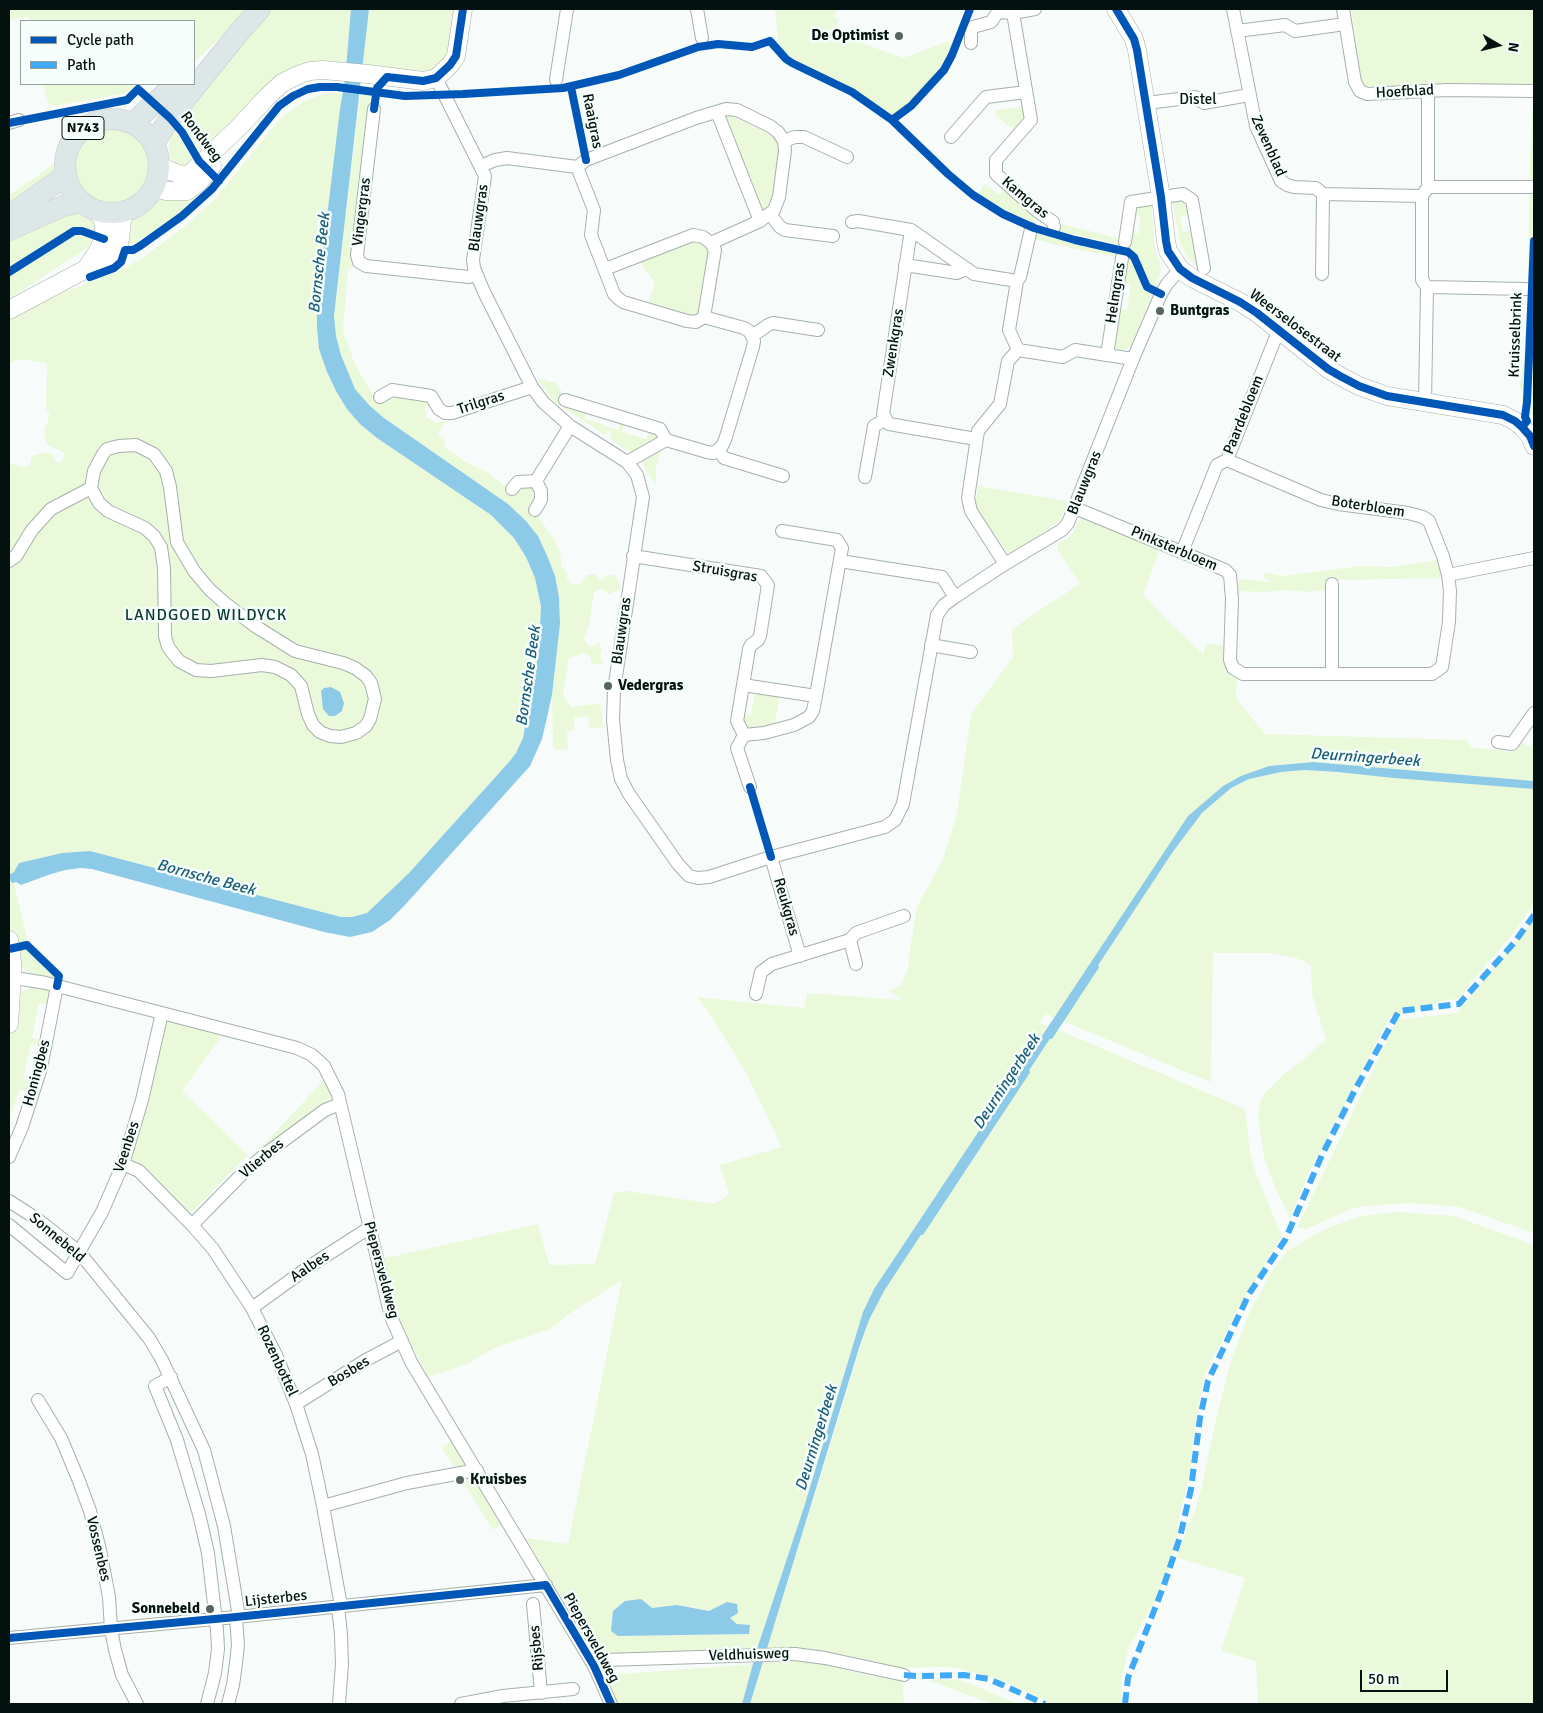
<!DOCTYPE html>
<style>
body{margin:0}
#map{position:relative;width:1543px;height:1713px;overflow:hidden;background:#f7fcfa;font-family:Signika,sans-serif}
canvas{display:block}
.frame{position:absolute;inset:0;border:10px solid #03120f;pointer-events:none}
.legend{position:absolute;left:20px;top:20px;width:175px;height:65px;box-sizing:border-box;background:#f5fefb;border:1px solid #94a09d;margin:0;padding:6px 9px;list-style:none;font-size:15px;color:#03120f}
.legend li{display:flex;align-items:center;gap:10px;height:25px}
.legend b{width:25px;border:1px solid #94a09d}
.north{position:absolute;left:1473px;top:20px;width:50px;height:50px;-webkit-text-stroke:4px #f5fefb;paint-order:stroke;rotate:98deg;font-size:14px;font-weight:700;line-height:20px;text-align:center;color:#03120f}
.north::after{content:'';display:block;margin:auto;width:18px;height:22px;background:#03120f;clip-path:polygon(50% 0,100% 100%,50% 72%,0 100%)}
.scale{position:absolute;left:1360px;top:1670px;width:88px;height:22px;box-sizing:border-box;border:2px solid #03120f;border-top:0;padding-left:6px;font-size:15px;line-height:18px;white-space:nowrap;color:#03120f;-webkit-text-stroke:4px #f5fefb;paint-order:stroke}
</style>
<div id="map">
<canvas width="1543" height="1713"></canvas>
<div class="frame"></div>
<ul class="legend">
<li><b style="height:6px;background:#0057b8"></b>Cycle path</li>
<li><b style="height:6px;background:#3fa9f5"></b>Path</li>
</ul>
<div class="north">N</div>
<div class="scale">50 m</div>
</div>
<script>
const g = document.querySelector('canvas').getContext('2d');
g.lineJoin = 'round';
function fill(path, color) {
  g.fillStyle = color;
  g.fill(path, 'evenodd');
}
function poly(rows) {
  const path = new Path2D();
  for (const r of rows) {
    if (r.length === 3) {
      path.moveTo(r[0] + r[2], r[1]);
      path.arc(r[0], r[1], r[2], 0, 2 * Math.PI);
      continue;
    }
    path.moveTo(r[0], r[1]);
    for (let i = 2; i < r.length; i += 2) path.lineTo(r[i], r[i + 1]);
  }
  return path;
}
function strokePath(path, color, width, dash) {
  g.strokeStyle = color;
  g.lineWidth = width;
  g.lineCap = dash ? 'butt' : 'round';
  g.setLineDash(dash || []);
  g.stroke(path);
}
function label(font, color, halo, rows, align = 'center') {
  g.font = font + ' Signika,sans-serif';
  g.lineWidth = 5;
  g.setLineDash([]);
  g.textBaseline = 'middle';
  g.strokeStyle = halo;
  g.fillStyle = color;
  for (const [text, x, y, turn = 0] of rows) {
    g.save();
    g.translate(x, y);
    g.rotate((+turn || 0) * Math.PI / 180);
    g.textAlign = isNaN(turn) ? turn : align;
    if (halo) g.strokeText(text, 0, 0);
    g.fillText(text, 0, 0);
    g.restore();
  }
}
const green = poly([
 [9,9,249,9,223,35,194,62,194,21,30,21,29,17,9,20],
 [272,9,351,9,346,65,305,65,203,155,180,120],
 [369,9,459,9,449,55,435,69,425,73,362,67],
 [775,9,837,9,834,17,839,19,834,33,903,58,947,42,953,44,948,60,941,70,911,104,893,116,839,81,808,67,784,52,778,40],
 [1351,9,1534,9,1534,414,1529,418,1531,410,1530,404,1521,402,1523,390,1519,389,1527,344,1530,155,1534,84,1447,84,1416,88,1366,86,1362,82],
 [43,84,136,84,128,93,53,106,48,103],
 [327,93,343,93,317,300,317,328,319,349,327,372,336,391,360,424,377,438,491,515,514,538,526,557,535,578,541,606,539,649,523,737,516,753,509,762,409,873,367,913,352,917,341,917,90,851,62,853,19,863,14,872,9,875,9,877,12,883,14,883,28,942,62,973,66,980,55,980,34,974,25,970,18,963,9,927,9,463,23,467,30,465,32,456,46,452,55,456,53,460,61,463,65,453,47,445,44,434,50,412,46,410,47,364,22,359,9,363,9,317,28,306,118,271,140,260,184,227,214,200,280,119,304,101],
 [364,93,374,96,353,268,348,269,343,330,354,362,361,375,374,397,381,403,393,394,431,400,425,408,426,417,436,423,446,420,438,434,446,440,443,446,465,462,487,472,514,494,522,486,533,489,537,498,536,514,555,540,559,549,562,563,560,565,567,573,567,579,571,584,576,585,581,583,587,575,595,574,598,579,603,580,607,575,614,575,620,585,621,589,617,591,609,594,601,588,594,593,589,625,584,639,589,646,595,646,598,642,602,650,600,655,604,665,592,664,590,656,584,653,569,658,563,694,571,707,601,703,603,727,590,729,588,716,574,718,574,730,567,732,568,749,555,750,553,746,552,695,560,624,559,597,555,576,548,558,526,521,508,504,384,418,370,406,355,389,341,355,336,336,334,316,360,95],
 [1020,97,1021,97,1025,119,1015,131,995,115,996,110,1021,107],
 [730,115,776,137,780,149,773,202,767,212,759,209,726,116],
 [112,166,40],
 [174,129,195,163,191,166,177,165,172,162,169,153,170,134],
 [61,158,61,167,59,173,9,208,9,195,36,177],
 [210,177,213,182,176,217,133,244,125,243,130,237,132,218,149,203,158,197],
 [985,184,999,195,1006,188,1034,213,1033,222,1004,210,978,193],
 [1181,198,1188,203,1190,214,1180,216,1183,232,1193,231,1200,269,1188,258,1180,243,1172,199],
 [1151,201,1155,248,1161,267,1160,274,1154,287,1150,286,1146,279,1139,258,1127,245,1128,232,1138,234,1141,217,1131,215,1132,208],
 [84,208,93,215,96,233,85,229,72,229,9,268,9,234],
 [1062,224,1121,239,1122,245,1056,230],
 [1035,231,1053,237,1121,252,1117,257,1074,249,1033,239],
 [78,234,92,239,87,248,9,299,9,275,71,236],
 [693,240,707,246,710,252,702,312,692,318,649,302,655,283,640,262],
 [1125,254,1133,261,1143,289,1152,294,1131,346,1123,350,1111,348,1117,309,1127,310,1131,285,1121,282],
 [538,378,557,383,564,396,587,410,585,419,618,430,621,421,625,422,622,432,646,439,649,430,659,435,657,440,635,452,631,453,609,438,612,433,608,430,605,435,555,402,537,379],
 [661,449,656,468,656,484,651,479,641,460],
 [978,486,1066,501,1068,503,1059,521,1011,554,1007,552,975,507],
 [1081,517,1160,549,1143,595,1174,627,1203,654,1207,643,1226,646,1226,668,1237,680,1236,698,1265,734,1467,740,1470,747,1513,752,1521,742,1530,747,1534,739,1534,781,1312,762,1269,766,1223,786,1203,803,1054,1018,1045,1014,1040,1024,1049,1026,874,1289,863,1312,804,1507,757,1649,603,1656,593,1651,526,1538,568,1544,622,1280,566,1316,560,1322,548,1330,494,1348,467,1364,428,1377,401,1325,381,1259,538,1224,549,1265,595,1264,614,1193,626,1191,715,1204,729,1194,720,1165,782,1147,745,1071,708,1011,697,997,804,1008,807,993,902,1000,889,991,901,985,909,967,908,962,917,907,943,859,957,814,971,714,1013,657,1012,630,1032,615,1080,584,1057,549,1057,544,1069,537,1074,531],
 [727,1602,730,1618,749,1634,618,1636,652,1608,677,1605,709,1611],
 [1437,560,1441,572,1446,578,1336,580,1328,590,1311,592,1282,590,1266,592,1238,591,1239,579,1274,582,1264,578,1265,572,1282,576,1360,566,1392,567],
 [760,691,780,695,775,723,755,729,748,728,745,726,742,714,751,716,754,696],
 [1305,770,1534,789,1534,903,1512,935,1471,982,1460,999,1446,1000,1415,1011,1390,1017,1306,1178,1290,1219,1274,1185,1264,1157,1258,1117,1260,1102,1265,1093,1282,1076,1303,1060,1308,1055,1326,1040,1312,994,1311,965,1296,958,1270,953,1213,953,1211,1082,1062,1021,1172,853,1202,813,1231,788,1249,779,1281,772],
 [1534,919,1534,1233,1459,1207,1412,1203,1362,1206,1348,1210,1307,1229,1297,1228,1397,1020,1457,1013],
 [35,986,45,988,49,991,51,994,49,1005,39,1003,32,1038,42,1040,41,1046,31,1044,23,1079,33,1082,29,1092,20,1089,9,1120,9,1040,12,1017,19,994,23,991],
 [165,1016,218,1031,220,1036,219,1040,182,1091,248,1155,193,1211,188,1211,183,1205,180,1207,133,1161,131,1156],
 [1056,1029,1245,1109,1250,1152,1256,1174,1282,1236,1241,1303,1206,1373,1202,1388,1193,1435,1191,1471,1180,1512,1173,1563,1158,1595,1129,1647,1122,1675,1121,1704,1051,1704,1017,1687,995,1678,961,1669,948,1667,893,1668,767,1649,869,1320,884,1291],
 [327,1077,330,1082,333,1099,331,1101,245,1164],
 [1398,1212,1454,1216,1534,1245,1534,1704,1258,1704,1256,1661,1221,1651,1245,1578,1176,1557,1195,1511,1202,1486,1215,1424,1232,1357,1250,1311,1274,1268,1287,1251,1321,1231,1360,1216],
 [453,1439,504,1522,493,1530,442,1448],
 [799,1661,829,1664,842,1669,870,1676,902,1678,904,1704,750,1704,762,1663],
 [754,1664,742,1704,617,1704,608,1675],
 [944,1679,959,1680,971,1684,1018,1704,993,1704,928,1680]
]);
const water = poly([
 [351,9,369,9,334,316,336,336,341,355,355,389,370,406,384,418,508,504,526,521,538,536,548,558,555,576,559,597,560,624,552,695,542,739,530,766,405,905,390,920,372,932,350,937,324,932,92,869,81,868,65,870,48,875,21,885,16,882,12,883,9,879,9,875,14,872,19,863,62,853,90,851,341,917,352,917,367,913,409,873,509,762,516,753,523,738,539,649,541,606,535,578,526,557,514,538,491,515,377,438,360,424,347,409,336,391,327,372,319,349,317,328,317,300,340,109,345,80],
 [331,687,340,692,344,703,342,711,335,716,329,716,323,709,321,691,324,688],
 [1313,762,1534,781,1534,789,1394,778,1337,772,1305,770,1281,772,1249,779,1231,788,1202,813,1172,853,884,1291,869,1320,860,1345,750,1704,742,1704,757,1649,804,1507,863,1312,874,1289,1188,816,1223,786,1241,776,1269,766],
 [641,1599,652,1608,677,1605,709,1611,727,1602,737,1604,738,1613,730,1618,737,1624,750,1625,749,1634,618,1636,611,1631,613,1611,625,1601]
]);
const stream = poly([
 [1051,1037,1097,967],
 [922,1233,1028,1072]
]);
const street = poly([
 [697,9,702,38],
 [1035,9,1013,13,1031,120,996,160,996,174,1036,210,1053,222,1054,227],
 [1233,9,1256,126,1281,181,1287,185,1294,187,1316,188,1323,194,1422,196],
 [1343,9,1355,82,1360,91,1367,94,1447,90,1534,91],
 [1237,31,1285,25,1295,31,1345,24],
 [971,43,971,32,973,27,991,22,998,12,1013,13],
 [436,78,485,176,473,260,474,268,484,292,532,387,543,402,570,426,627,462,637,475,643,497,614,690,613,720,617,760,621,779,629,794,678,864,689,876,698,878,709,877,771,857,885,827,895,820,903,804,937,615,944,605,955,597,1005,564,1062,530,1068,523,1133,359,1161,294,1167,284,1180,269],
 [556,80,567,9],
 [1147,103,1195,97,1204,103,1249,95],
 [374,109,357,255,359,262,366,266,469,277,476,274],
 [717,112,760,221],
 [9,123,19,120],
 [951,137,986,97,1026,92],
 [481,166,495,160,507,158,577,167,586,160,696,118,726,109,737,110,770,126,778,132,784,141,795,137,804,137,847,157],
 [577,167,594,210,591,235,614,294,619,299,623,302,687,321,696,322,704,317,744,328,749,331,752,336,754,341,753,347,725,440,722,446,718,450],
 [1428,187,1532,187],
 [770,214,780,227,785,230,833,236],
 [852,222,858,221,911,230,967,269],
 [911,230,883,414,889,424,976,439],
 [1125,242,1131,202,1183,194,1192,200,1204,268],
 [711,243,760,221,774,210,779,197,785,150,784,141],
 [905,265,957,273,967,269,974,274,1017,281],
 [605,269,693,235,703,237,711,243,715,250,704,317],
 [1322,274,1323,194],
 [1427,287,1526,289],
 [752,336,768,325,773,323,818,330],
 [1018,350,1009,330,1017,281,1020,277,1031,229],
 [1107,355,1122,258],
 [380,397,392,390,431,396,439,409,445,413,452,413,532,387],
 [565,400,660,429,666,440],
 [1425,402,1427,287,1422,280,1422,196,1428,187,1428,91],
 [136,445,154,454,166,471,170,487,177,542,194,571,210,590,226,604,255,626,295,651,343,663,355,668,366,676,371,683,375,699,370,719,366,726,356,733,341,737,330,736,320,732,313,725,308,714,301,686,291,675,275,667,262,665,211,671,196,670,179,661,168,647,165,636,164,568,161,547,154,536,145,528,108,511,99,503,91,488,94,471,103,454,107,449,119,446,136,445],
 [1227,460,1321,500,1338,504,1408,513,1423,517,1429,521,1443,556,1448,575],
 [627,462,666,440,707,452,713,453,718,450,724,458,783,476],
 [865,477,874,426,886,419],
 [536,481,570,426],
 [512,489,518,482,536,481],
 [1075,508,1225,570,1230,575,1232,599,1230,660,1233,668,1243,674,1432,674,1442,667,1449,622,1450,591,1448,575,1534,558],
 [535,510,541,500,541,491,536,481],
 [1182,552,1217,465,1227,460,1279,329],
 [633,556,761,576,768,585,760,636,758,640,751,645,749,649,737,721,744,735,737,748,750,787],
 [9,561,16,556,32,530,51,509,91,488],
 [840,561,942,577,955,597],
 [1005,564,971,511,968,498,978,431,1000,404,1008,361,1018,350,1063,357,1075,350,1133,359],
 [1332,584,1332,673],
 [931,645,971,652],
 [743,685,816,696],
 [744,735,764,733,794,725,809,717,813,711,816,696,842,548,837,540,782,531],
 [1498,742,1512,744,1534,713],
 [771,857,800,956],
 [850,940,856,964],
 [9,977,46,983,297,1048,312,1055,324,1066,338,1094,391,1317,411,1362,582,1646,594,1666,611,1704],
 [756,994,761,972,772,964,850,940,856,933,904,916],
 [9,1157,22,1127,41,1068,57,986],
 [123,1164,139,1171,192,1225,213,1249,252,1308,276,1355,296,1404,312,1454,323,1506,341,1606],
 [9,1201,37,1219,79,1252,149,1338,162,1360,204,1450,224,1526,239,1617],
 [9,1225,67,1273,102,1212,123,1164,142,1100,162,1013],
 [192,1225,242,1174,268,1152,325,1110,340,1104],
 [252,1308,310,1266,369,1228],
 [171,1377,155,1386,177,1440,199,1514,208,1553,217,1630,218,1649,215,1673,207,1704],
 [38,1400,61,1438,79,1481,90,1511,100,1550,109,1597,111,1629,115,1650,122,1675,137,1704],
 [296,1404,366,1360,402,1341],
 [323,1506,407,1483,477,1470],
 [533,1604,541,1693],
 [338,1606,341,1635,342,1664,339,1704],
 [9,1638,236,1617,546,1585],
 [594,1666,605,1660,795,1654,825,1658,904,1675],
 [228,1704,233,1685,236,1663,238,1645,236,1617],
 [461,1704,503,1696,573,1689]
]);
const secondary = poly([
 [1116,9,1134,39,1137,50,1161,197,1166,241,1168,251,1180,269,1192,278,1240,302,1257,313,1328,369,1340,376,1359,386,1387,396,1503,415,1515,421,1522,427,1530,436,1534,446],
 [159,166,178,174,186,175,192,172,239,127,267,97,282,83,298,75,310,71,323,70,368,74,423,81,436,78,450,65,456,56,463,9],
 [154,188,166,191,187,191,200,181,212,166],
 [86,269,96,254,104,239,104,227,101,212],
 [9,310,86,269,103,264,110,260,115,254,119,246,123,212],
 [9,940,12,961,12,977,9,1024]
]);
const primary = poly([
 [112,166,47],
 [133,123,175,84],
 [154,143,170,118,241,30,260,9],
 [9,216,65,176],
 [9,230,63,206,81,202]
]);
const quiet = poly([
 [904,1675,917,1676,964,1675,989,1679,1045,1704],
 [1125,1704,1128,1678,1164,1585,1180,1537,1191,1489,1200,1418,1208,1381,1249,1294,1285,1240,1322,1155,1356,1088,1399,1011,1459,1004,1514,943,1534,915]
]);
const cycleway = poly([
 [1116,9,1134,39,1137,50,1161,197,1166,241,1168,251,1180,269,1192,278,1240,302,1257,313,1328,369,1340,376,1359,386,1387,396,1503,415,1515,421,1522,427,1530,436,1534,446],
 [770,41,786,59,792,63,852,92,892,120,948,174,973,195,1003,214,1034,228,1075,240,1128,252,1134,257,1147,287,1161,294],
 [571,87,586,160],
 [374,109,377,88,387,77,423,81,436,78,450,65,456,56,463,9],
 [892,120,911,106,944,70,952,55,970,9],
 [9,123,127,100,138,89,170,118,182,132,199,161,219,181],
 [9,272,74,231,82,231,104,239],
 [90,277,114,268,121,262,125,250,133,250,140,246,182,216,212,189,279,106,293,96,308,89,320,87,337,87,405,96,463,94,563,88,619,75,698,47,718,44,752,47,770,41],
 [1522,427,1527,421,1525,417,1527,402,1534,241],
 [750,787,771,857],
 [9,949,27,945,59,976,57,986],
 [9,1638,236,1617,546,1585,594,1666,611,1704]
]);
const markers = [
 [899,36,5,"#586461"],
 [1160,311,5,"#586461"],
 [608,686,5,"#586461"],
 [460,1480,5,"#586461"],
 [210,1609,5,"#586461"]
];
const shields = [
 [83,128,42]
];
const shieldNames = [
 ["N743",83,128]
];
const poiNames = [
 ["De Optimist",889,36,"right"],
 ["Buntgras",1170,311],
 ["Vedergras",618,686],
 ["Kruisbes",470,1480],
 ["Sonnebeld",200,1609,"right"]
];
const streetNames = [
 ["Hoefblad",1405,92,-3],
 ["Distel",1198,100],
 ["Raaigras",592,121,79],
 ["Rondweg",201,137,53],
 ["Zevenblad",1268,146,66],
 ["Kamgras",1025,198,40],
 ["Vingergras",362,212,-83],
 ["Blauwgras",479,218,-82],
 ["Helmgras",1116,293,-81],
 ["Weerselosestraat",1295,326,37],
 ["Kruisselbrink",1516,335,-88],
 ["Zwenkgras",894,343,-81],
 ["Trilgras",481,403,-18],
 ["Paardebloem",1244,415,-68],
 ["Blauwgras",1085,483,-68],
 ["Boterbloem",1368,507,9],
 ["Pinksterbloem",1174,549,23],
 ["Struisgras",725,572,10],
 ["Blauwgras",622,631,-82],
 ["Reukgras",786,907,74],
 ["Honingbes",37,1073,-75],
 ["Veenbes",127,1147,-72],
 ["Vlierbes",262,1159,-40],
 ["Sonnebeld",57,1238,40],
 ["Aalbes",310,1267,-34],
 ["Piepersveldweg",381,1270,75],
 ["Rozenbottel",277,1361,65],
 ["Bosbes",349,1372,-31],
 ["Vossenbes",98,1549,77],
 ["Lijsterbes",276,1599,-6],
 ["Piepersveldweg",591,1638,61],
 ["Rijsbes",537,1648,-95],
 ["Veldhuisweg",749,1655,-2]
];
const waterNames = [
 ["Bornsche Beek",320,263,-84],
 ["Bornsche Beek",529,676,-82],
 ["Deurningerbeek",1365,758,4],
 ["Bornsche Beek",206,878,15],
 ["Deurningerbeek",1007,1082,-57],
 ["Deurningerbeek",817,1438,-73]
];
const neighbourhoodNames = [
 ["LANDGOED WILDYCK",206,616]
];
fill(green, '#eaf9da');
fill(water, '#8dcae7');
strokePath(stream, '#8dcae7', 4);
strokePath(street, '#a6b0ae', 14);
strokePath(secondary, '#a6b0ae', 19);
strokePath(primary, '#d3d8d7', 22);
strokePath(street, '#fefffe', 12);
strokePath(secondary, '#fefffe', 18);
strokePath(primary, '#dee7e7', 20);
strokePath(quiet, '#3fa9f5', 6, [12, 6]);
strokePath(cycleway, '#0057b8', 8);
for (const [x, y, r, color] of markers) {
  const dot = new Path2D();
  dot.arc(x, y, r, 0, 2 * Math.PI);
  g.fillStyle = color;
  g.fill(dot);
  strokePath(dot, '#f5fefb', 2);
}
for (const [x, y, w] of shields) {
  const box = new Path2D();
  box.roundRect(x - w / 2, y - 11.5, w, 23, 4);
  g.fillStyle = '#f5fefb';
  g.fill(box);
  strokePath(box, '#03120f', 1);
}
label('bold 14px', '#03120f', null, shieldNames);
label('bold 15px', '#03120f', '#f5fefb', poiNames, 'left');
label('15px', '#03120f', '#f5fefb', streetNames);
label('italic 16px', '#1b5d7a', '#f5fefb', waterNames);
g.letterSpacing = '1px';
label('16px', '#0d3831', '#f5fefb', neighbourhoodNames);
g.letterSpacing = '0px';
</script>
